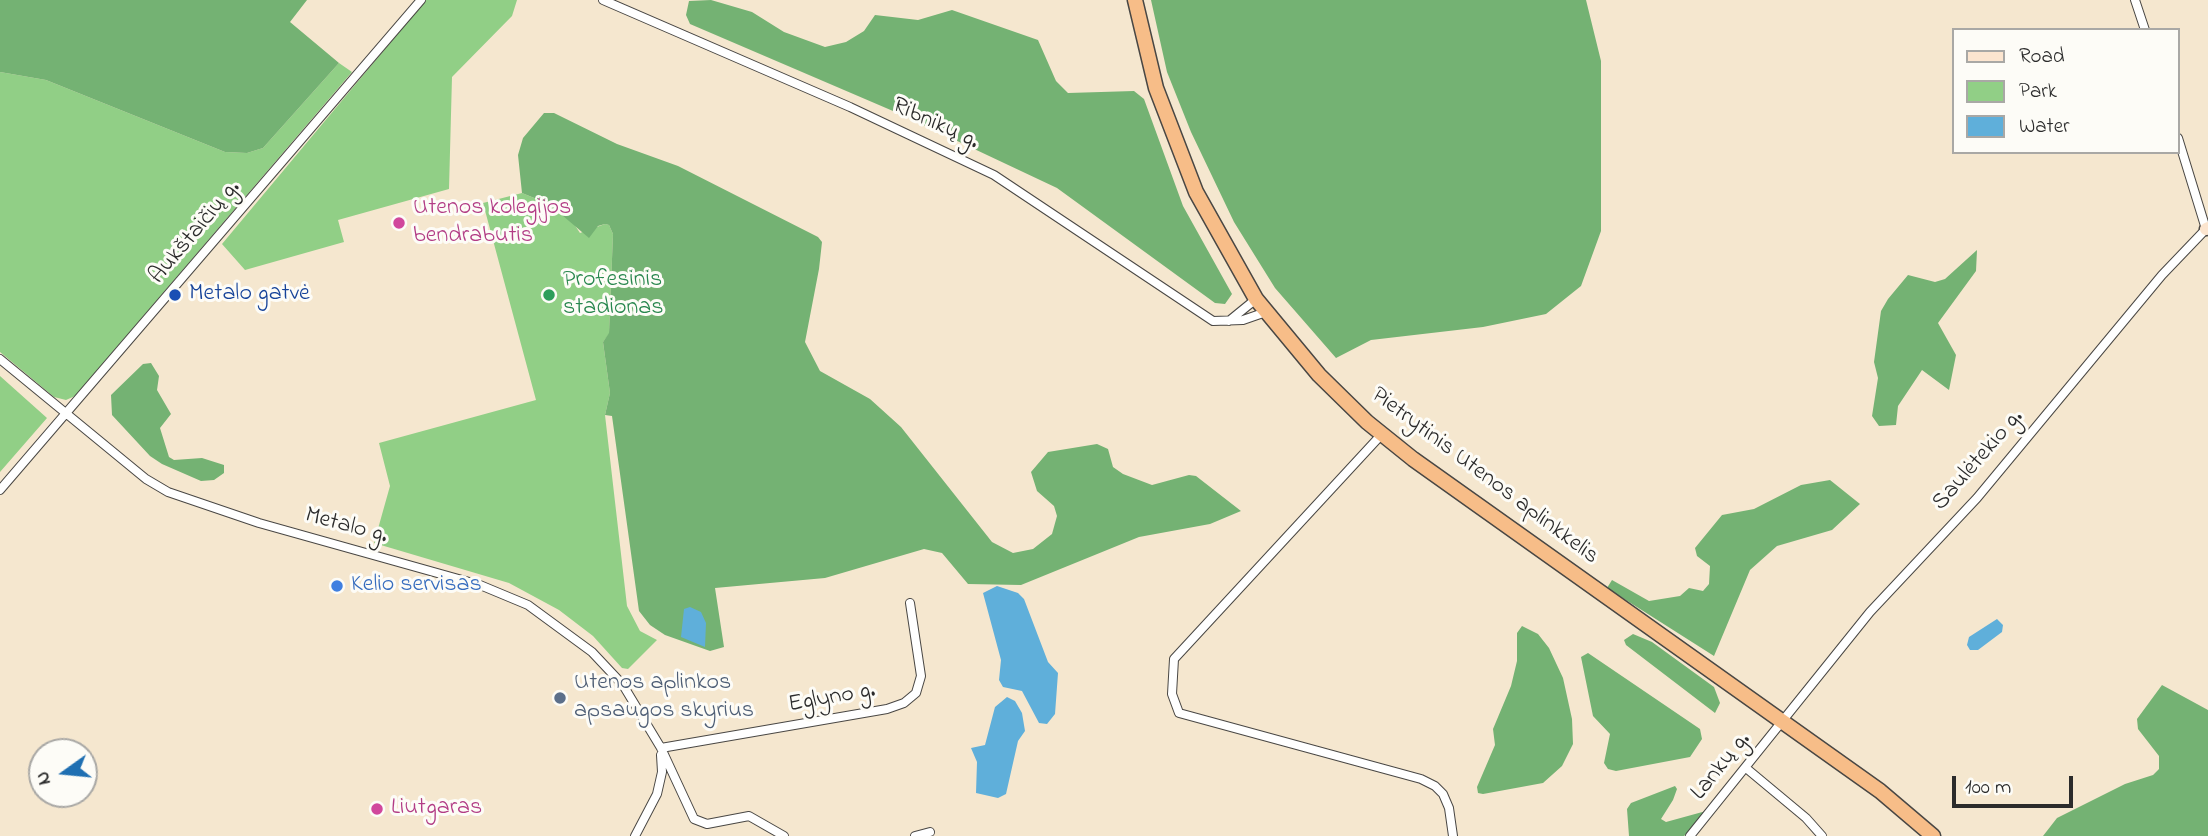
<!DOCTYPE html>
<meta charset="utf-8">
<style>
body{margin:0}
#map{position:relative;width:2208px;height:836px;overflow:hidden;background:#f5e7cf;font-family:"Indie Flower",sans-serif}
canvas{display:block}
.legend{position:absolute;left:1952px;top:28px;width:228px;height:126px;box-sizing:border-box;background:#fdfcf7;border:2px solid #a9a8a5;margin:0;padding:9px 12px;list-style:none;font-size:21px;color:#2b2b2b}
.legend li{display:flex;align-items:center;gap:14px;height:35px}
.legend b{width:35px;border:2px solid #a9a8a5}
.north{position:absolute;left:28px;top:738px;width:70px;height:70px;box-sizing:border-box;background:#fdfcf7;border:2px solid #a9a8a5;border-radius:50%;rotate:255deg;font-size:19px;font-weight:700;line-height:28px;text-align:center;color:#2b2b2b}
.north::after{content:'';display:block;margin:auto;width:24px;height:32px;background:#1f6fb2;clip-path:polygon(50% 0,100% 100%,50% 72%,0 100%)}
.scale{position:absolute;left:1952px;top:776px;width:121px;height:32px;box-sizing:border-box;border:4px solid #2b2b2b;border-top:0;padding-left:9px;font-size:21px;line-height:24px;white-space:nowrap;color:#2b2b2b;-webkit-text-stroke:5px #fdfcf7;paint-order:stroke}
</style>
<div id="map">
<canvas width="2208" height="836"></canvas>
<ul class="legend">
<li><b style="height:9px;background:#fce5cf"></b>Road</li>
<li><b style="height:19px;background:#91cf86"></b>Park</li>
<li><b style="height:19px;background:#5fafda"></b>Water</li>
</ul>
<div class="north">N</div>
<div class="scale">100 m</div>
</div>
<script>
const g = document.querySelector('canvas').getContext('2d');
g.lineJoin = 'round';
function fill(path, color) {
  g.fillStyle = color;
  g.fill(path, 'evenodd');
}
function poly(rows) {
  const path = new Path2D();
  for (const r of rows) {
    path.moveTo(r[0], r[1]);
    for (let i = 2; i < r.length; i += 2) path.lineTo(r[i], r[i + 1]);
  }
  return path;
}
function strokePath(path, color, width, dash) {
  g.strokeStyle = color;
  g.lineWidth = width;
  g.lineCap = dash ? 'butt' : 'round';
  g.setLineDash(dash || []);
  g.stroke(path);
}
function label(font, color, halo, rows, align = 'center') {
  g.font = font + ' "Indie Flower",sans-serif';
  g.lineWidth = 6;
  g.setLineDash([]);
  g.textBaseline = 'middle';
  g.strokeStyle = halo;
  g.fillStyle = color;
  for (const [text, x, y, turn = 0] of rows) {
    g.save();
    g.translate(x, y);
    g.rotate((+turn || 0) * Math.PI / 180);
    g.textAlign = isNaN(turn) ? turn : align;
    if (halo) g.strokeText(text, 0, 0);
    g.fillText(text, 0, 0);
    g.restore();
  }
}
const green = poly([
 [426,0,517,0,512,16,452,77,449,189,338,220,344,242,245,270,222,244],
 [339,63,352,72,75,396,66,400,54,397,0,352,0,72,46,80,225,152,247,153,263,148],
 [522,193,549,204,572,221,580,233,605,224,609,225,613,234,609,334,603,342,610,393,605,415,627,606,640,631,657,640,628,669,622,668,593,636,559,610,509,583,374,543,390,486,379,443,536,400,483,203],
 [0,376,47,418,0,472]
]);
const forest = poly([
 [0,0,307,0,290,22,339,63,263,148,247,153,225,152,46,80,0,72],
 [711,0,752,12,784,32,825,47,846,42,864,31,875,15,918,20,952,10,1038,40,1056,81,1068,93,1134,91,1144,99,1183,206,1232,294,1225,304,1215,303,1057,188,900,114,690,24,686,15,689,1],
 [1151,0,1586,0,1601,61,1601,231,1581,286,1546,314,1483,327,1371,340,1336,358,1275,288,1234,222,1191,132,1167,72],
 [544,113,554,113,617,144,678,166,818,237,822,242,819,269,805,342,820,371,870,399,901,427,992,542,1013,553,1033,549,1052,534,1057,516,1054,506,1037,491,1031,472,1048,452,1097,444,1108,449,1113,467,1123,474,1152,485,1189,475,1196,476,1241,511,1210,524,1139,537,1021,585,968,584,942,553,924,549,825,578,715,588,724,647,710,651,665,635,650,625,639,611,612,416,605,415,610,393,603,342,609,333,613,234,609,225,605,224,598,226,589,238,549,204,522,193,518,155,523,138],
 [1977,250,1976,271,1938,323,1956,355,1949,390,1922,370,1898,406,1896,425,1879,426,1872,416,1878,378,1874,362,1881,311,1888,299,1908,275,1935,282,1945,279],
 [151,363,159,376,157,390,171,414,160,428,169,457,174,460,202,458,224,465,224,473,214,480,201,481,162,464,150,456,112,415,111,395,143,364],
 [1830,480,1860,504,1832,530,1777,546,1750,570,1714,656,1607,588,1612,580,1649,601,1680,596,1689,588,1703,591,1709,584,1710,566,1697,556,1695,548,1722,515,1754,509,1801,485],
 [1522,626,1538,634,1549,648,1563,678,1572,719,1573,744,1562,766,1543,783,1483,794,1478,793,1477,787,1495,745,1493,729,1511,686,1517,661,1517,633],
 [1633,634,1652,642,1714,687,1720,703,1715,713,1626,645,1624,640],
 [1588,653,1700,729,1702,739,1690,757,1616,771,1608,769,1604,763,1610,734,1593,716,1581,657],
 [2162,685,2208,710,2208,836,2043,836,2057,818,2125,784,2153,775,2159,769,2159,756,2138,729,2137,719],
 [1675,786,1677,789,1673,800,1661,819,1666,822,1706,811,1697,824,1684,836,1629,836,1627,809,1631,803]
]);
const water = poly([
 [997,586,1018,593,1024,599,1048,662,1058,673,1055,714,1047,724,1039,723,1022,691,1003,687,999,680,1001,660,983,593],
 [690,607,701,612,706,623,705,647,681,637,684,609],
 [1997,619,2003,625,2002,632,1978,650,1970,650,1967,645,1969,637],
 [1007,697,1015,701,1022,713,1025,731,1018,741,1006,794,998,798,976,793,977,762,971,748,985,745,995,707]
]);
const minor = poly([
 [603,0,850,107,994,175,1213,321,1243,320,1266,312],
 [2135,0,2145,30],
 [1229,321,1256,299],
 [0,359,146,479,168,492,259,523,480,585,528,605,592,652,623,685,661,748,694,819,707,824,749,816,784,836],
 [1382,434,1174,659,1172,694,1179,713,1421,779,1435,786,1443,794,1449,808,1453,836],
 [0,490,421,0],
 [661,748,887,709,904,703,916,693,921,676,910,603],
 [1746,768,1806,818,1822,836],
 [635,836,657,794,662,772,661,755],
 [915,836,930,832],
 [1690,836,1870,612,1977,498,2162,275,2206,229,2178,138]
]);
const secondary = poly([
 [2206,229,2208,228]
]);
const trunk = poly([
 [1135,0,1156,88,1196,192,1256,299,1319,375,1367,422,1413,459,1880,791,1933,836]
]);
const markers = [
 [399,223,7,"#d1479c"],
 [175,295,7,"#1a4fb4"],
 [549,295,7,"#2e9e5b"],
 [337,586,7,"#3f7fe0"],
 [560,698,7,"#5c6f8a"],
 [377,809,7,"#d1479c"]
];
const streetNames = [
 ["Ribnikų g.",935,125,25],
 ["Aukštaičių g.",196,233,-50],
 ["Saulėtekio g.",1979,461,-49],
 ["Pietrytinis Utenos aplinkkelis",1484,477,37],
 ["Metalo g.",346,527,15],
 ["Eglyno g.",832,699,-10],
 ["Lankų g.",1722,767,-51]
];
const hotelNames = [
 ["Utenos kolegijos",413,209],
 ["bendrabutis",413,237],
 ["Liutgaras",391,809]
];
const leisureNames = [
 ["Profesinis",563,281],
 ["stadionas",563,309]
];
const transitNames = [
 ["Metalo gatvė",189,295]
];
const shopNames = [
 ["Kelio servisas",351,586]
];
const serviceNames = [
 ["Utenos aplinkos",574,684],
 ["apsaugos skyrius",574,712]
];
fill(green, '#91cf86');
fill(forest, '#74b273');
fill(water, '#5fafda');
strokePath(minor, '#494744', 10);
strokePath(secondary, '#494744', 15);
strokePath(trunk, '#494744', 17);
strokePath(minor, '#fff', 8);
strokePath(secondary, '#fce5cf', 12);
strokePath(trunk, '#f7bd88', 14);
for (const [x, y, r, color] of markers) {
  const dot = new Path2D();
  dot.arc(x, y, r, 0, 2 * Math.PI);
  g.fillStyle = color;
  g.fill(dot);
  strokePath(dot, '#fdfcf7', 2.5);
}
label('24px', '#2b2b2b', '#fdfcf7', streetNames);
label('24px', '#b23c85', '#fdfcf7', hotelNames, 'left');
label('24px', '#27864d', '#fdfcf7', leisureNames, 'left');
label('24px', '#164399', '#fdfcf7', transitNames, 'left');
label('24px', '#366cbe', '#fdfcf7', shopNames, 'left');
label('24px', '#4e5e75', '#fdfcf7', serviceNames, 'left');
</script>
